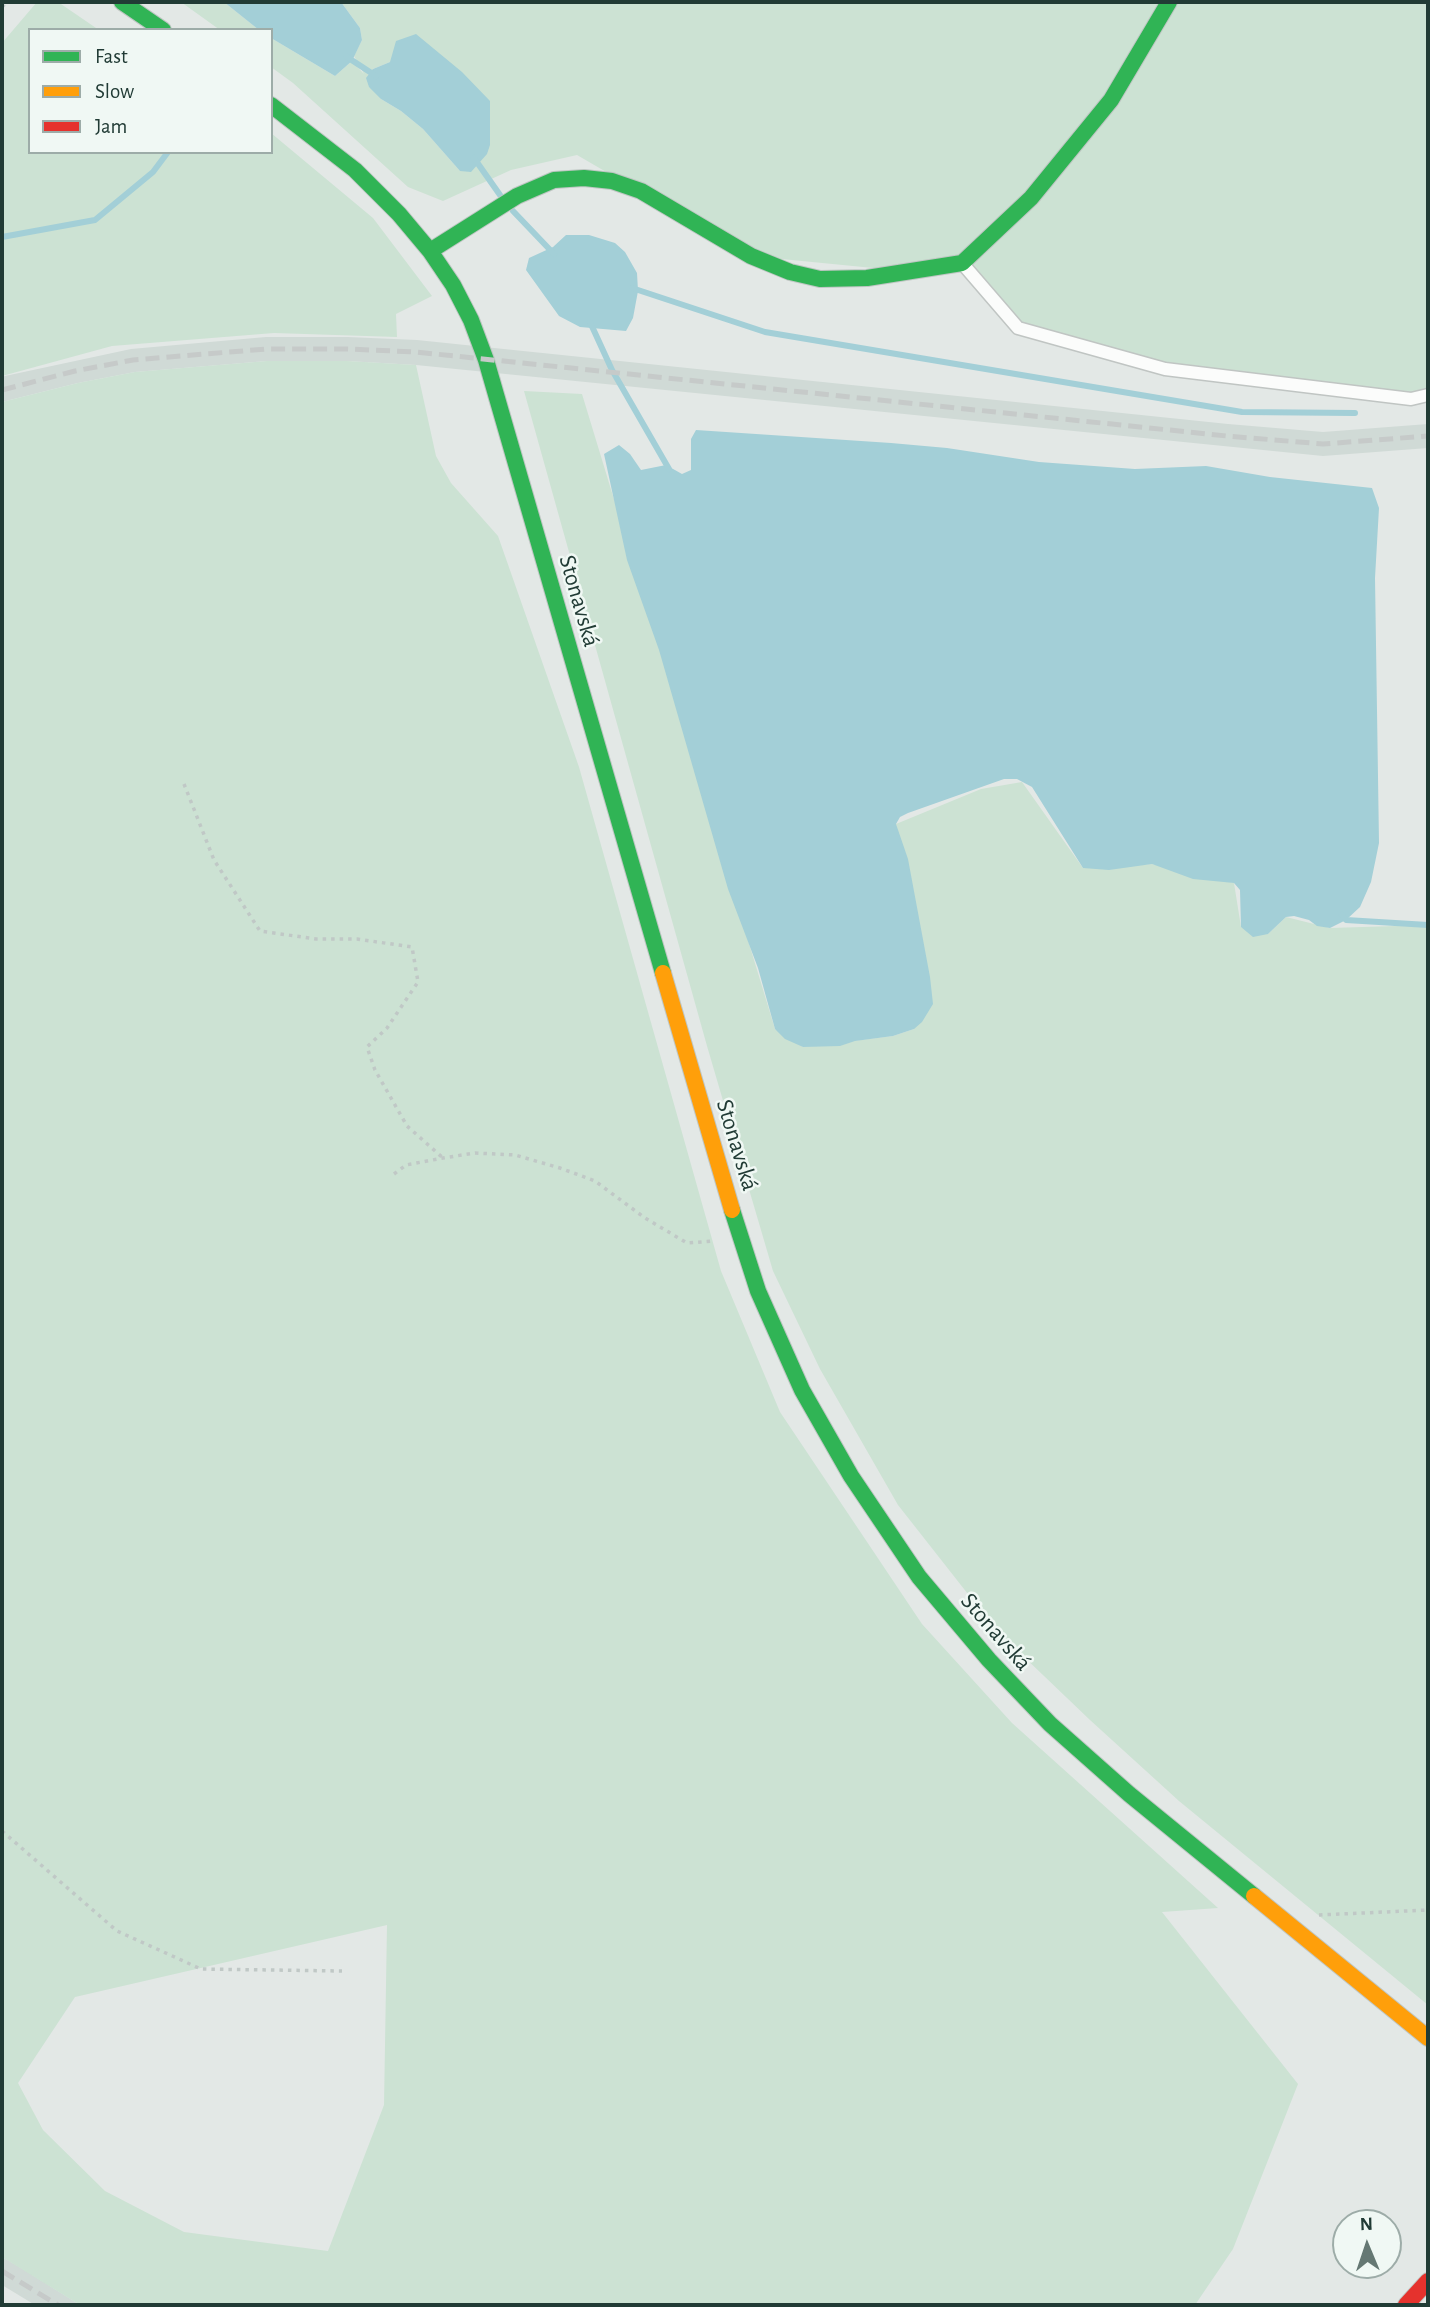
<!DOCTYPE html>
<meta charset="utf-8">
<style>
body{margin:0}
#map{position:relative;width:1430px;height:2307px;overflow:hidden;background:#e3e8e6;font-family:"Alegreya Sans",sans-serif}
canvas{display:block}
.frame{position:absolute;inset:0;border:4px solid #213b35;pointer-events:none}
.legend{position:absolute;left:28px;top:28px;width:245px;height:126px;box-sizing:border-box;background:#f0f8f4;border:2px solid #9daca8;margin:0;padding:9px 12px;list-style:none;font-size:21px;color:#213b35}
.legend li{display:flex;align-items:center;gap:14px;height:35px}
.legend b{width:35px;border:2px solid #9daca8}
.north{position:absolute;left:1332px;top:2209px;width:70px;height:70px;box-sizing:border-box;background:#f0f8f4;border:2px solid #9daca8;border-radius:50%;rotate:358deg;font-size:19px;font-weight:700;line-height:28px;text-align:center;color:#213b35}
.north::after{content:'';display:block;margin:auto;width:24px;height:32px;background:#657873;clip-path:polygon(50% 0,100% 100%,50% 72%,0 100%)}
</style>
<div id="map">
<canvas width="1430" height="2307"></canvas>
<div class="frame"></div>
<ul class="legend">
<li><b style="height:9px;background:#30b455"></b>Fast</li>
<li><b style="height:9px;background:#ff9f0a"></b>Slow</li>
<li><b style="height:9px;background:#e5322d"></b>Jam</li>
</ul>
<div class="north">N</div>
</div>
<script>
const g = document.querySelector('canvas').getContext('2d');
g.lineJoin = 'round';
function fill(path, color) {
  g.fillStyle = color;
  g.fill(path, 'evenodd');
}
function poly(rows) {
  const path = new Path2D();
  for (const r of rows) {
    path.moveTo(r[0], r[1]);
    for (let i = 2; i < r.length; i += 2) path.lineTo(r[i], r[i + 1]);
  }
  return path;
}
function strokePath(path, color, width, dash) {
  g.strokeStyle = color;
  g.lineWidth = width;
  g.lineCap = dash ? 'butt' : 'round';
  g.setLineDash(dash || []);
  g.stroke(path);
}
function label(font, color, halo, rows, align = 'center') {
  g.font = font + ' "Alegreya Sans",sans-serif';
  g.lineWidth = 5;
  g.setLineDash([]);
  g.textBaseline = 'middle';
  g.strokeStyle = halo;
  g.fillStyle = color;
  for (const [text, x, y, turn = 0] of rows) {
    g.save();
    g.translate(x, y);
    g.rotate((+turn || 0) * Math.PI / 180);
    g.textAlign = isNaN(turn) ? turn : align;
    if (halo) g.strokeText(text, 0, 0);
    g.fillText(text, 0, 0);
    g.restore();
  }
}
const built = poly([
 [266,337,348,337,417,340,1228,424,1323,432,1428,424,1428,448,1323,456,416,365,347,361,267,361,135,372,78,383,2,402,2,377,5,376,131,349],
 [2,2257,23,2269,80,2305,35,2305,2,2285]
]);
const green = poly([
 [37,2,58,2,99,30,30,30,30,152,271,152,271,133,373,218,432,296,396,314,397,337,274,333,112,346,2,376,2,43],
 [181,2,224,2,259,30,220,30],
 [341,2,1428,2,1428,395,1165,369,1018,328,962,263,914,272,751,256,577,155,511,170,443,201,408,187,293,83,271,67,271,38,335,76,352,61,364,74,354,56,362,40,360,28],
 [390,62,460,171,423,129,401,111,381,99,373,69],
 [267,361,347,361,416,365,436,456,451,483,498,536,579,767,721,1271,780,1412,922,1624,1012,1723,1218,1908,1162,1912,1298,2084,1233,2249,1195,2305,80,2305,2,2257,2,402,78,383,135,372],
 [387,1925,384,2105,328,2251,184,2232,105,2191,43,2130,18,2083,75,1997],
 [524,391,582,394,775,1029,803,1047,893,1036,914,1029,896,824,981,789,1022,782,1083,868,1152,864,1234,883,1241,927,1268,934,1286,917,1330,928,1428,925,1428,2005,1179,1801,1090,1720,997,1631,898,1505,820,1369,773,1271,707,1046]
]);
const water = poly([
 [224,2,341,2,360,28,362,40,352,61,335,76,271,38,271,30,259,30],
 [416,34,462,72,490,101,490,145,487,154,471,172,460,171,423,129,401,111,381,99,369,87,366,78,373,69,390,62,396,41],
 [566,235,589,235,615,243,625,252,637,273,638,291,633,318,626,331,580,327,559,316,526,270,529,258,553,247],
 [696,430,891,443,947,448,1039,462,1135,469,1206,466,1270,477,1372,488,1379,508,1375,578,1379,843,1371,882,1360,907,1346,920,1330,928,1317,926,1309,920,1294,916,1286,917,1268,934,1253,937,1241,927,1240,890,1234,883,1193,879,1152,864,1109,870,1083,868,1032,787,1017,779,1004,779,908,813,900,817,896,824,908,859,930,977,933,1004,922,1022,914,1029,893,1036,855,1041,840,1046,803,1047,785,1039,775,1029,758,968,728,889,659,650,627,560,604,454,619,445,630,454,641,470,666,465,682,474,691,470,691,439]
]);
const stream = poly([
 [347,57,376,76],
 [474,158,500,195],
 [513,211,554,254],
 [2,237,95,220,153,172,168,152],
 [632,288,765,332,1242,412,1355,413],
 [590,322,612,370,669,469],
 [1342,915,1346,920,1428,925]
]);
const path = poly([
 [2,7,7,2],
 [184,784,214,860,260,931,316,939,357,939,412,947,418,982,387,1028,367,1047,375,1070,407,1126,443,1158],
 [394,1174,406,1165,443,1158,475,1153,515,1155,560,1168,595,1181,645,1218,687,1243,715,1241],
 [2,1831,117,1931,201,1969,342,1971],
 [1319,1915,1428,1910]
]);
const lane = poly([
 [962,263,1018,328,1165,369,1411,399,1428,395]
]);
const fast = poly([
 [122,2,163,30],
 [271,105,355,170,399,214,430,251,453,285,471,320,486,360,663,973],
 [430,251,517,196,554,180,584,178,612,181,641,191,751,256,790,272,820,279,867,278,962,263,1031,198,1111,100,1169,2],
 [732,1210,758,1291,802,1390,851,1476,919,1577,989,1660,1050,1724,1129,1794,1254,1896]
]);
const slow = poly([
 [663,973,732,1210],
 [1254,1896,1428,2038]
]);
const jam = poly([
 [1406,2305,1428,2281]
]);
const rail = poly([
 [2,390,75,371,133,360,266,349,347,349,416,352,1227,436,1323,444,1428,436],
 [2,2271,58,2305]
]);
const streetNames = [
 ["Stonavská",579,601,74],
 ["Stonavská",737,1145,73],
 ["Stonavská",996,1632,49]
];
fill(built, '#d0dad6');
fill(green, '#cce2d3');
fill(water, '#a3cfd7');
strokePath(stream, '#a3cfd7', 6);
strokePath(lane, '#c0c5c3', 15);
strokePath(fast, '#bfc6c3', 18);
strokePath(slow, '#bfc6c3', 18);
strokePath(jam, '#bfc6c3', 18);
strokePath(path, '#c0c8c6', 3.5, [3.5, 5]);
strokePath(lane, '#fbfcfb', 12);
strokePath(fast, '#30b455', 16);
strokePath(slow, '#ff9f0a', 16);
strokePath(jam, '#e5322d', 16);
strokePath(rail, '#c6cac9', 5, [14, 7]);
label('24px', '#213b35', '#f0f8f4', streetNames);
</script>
